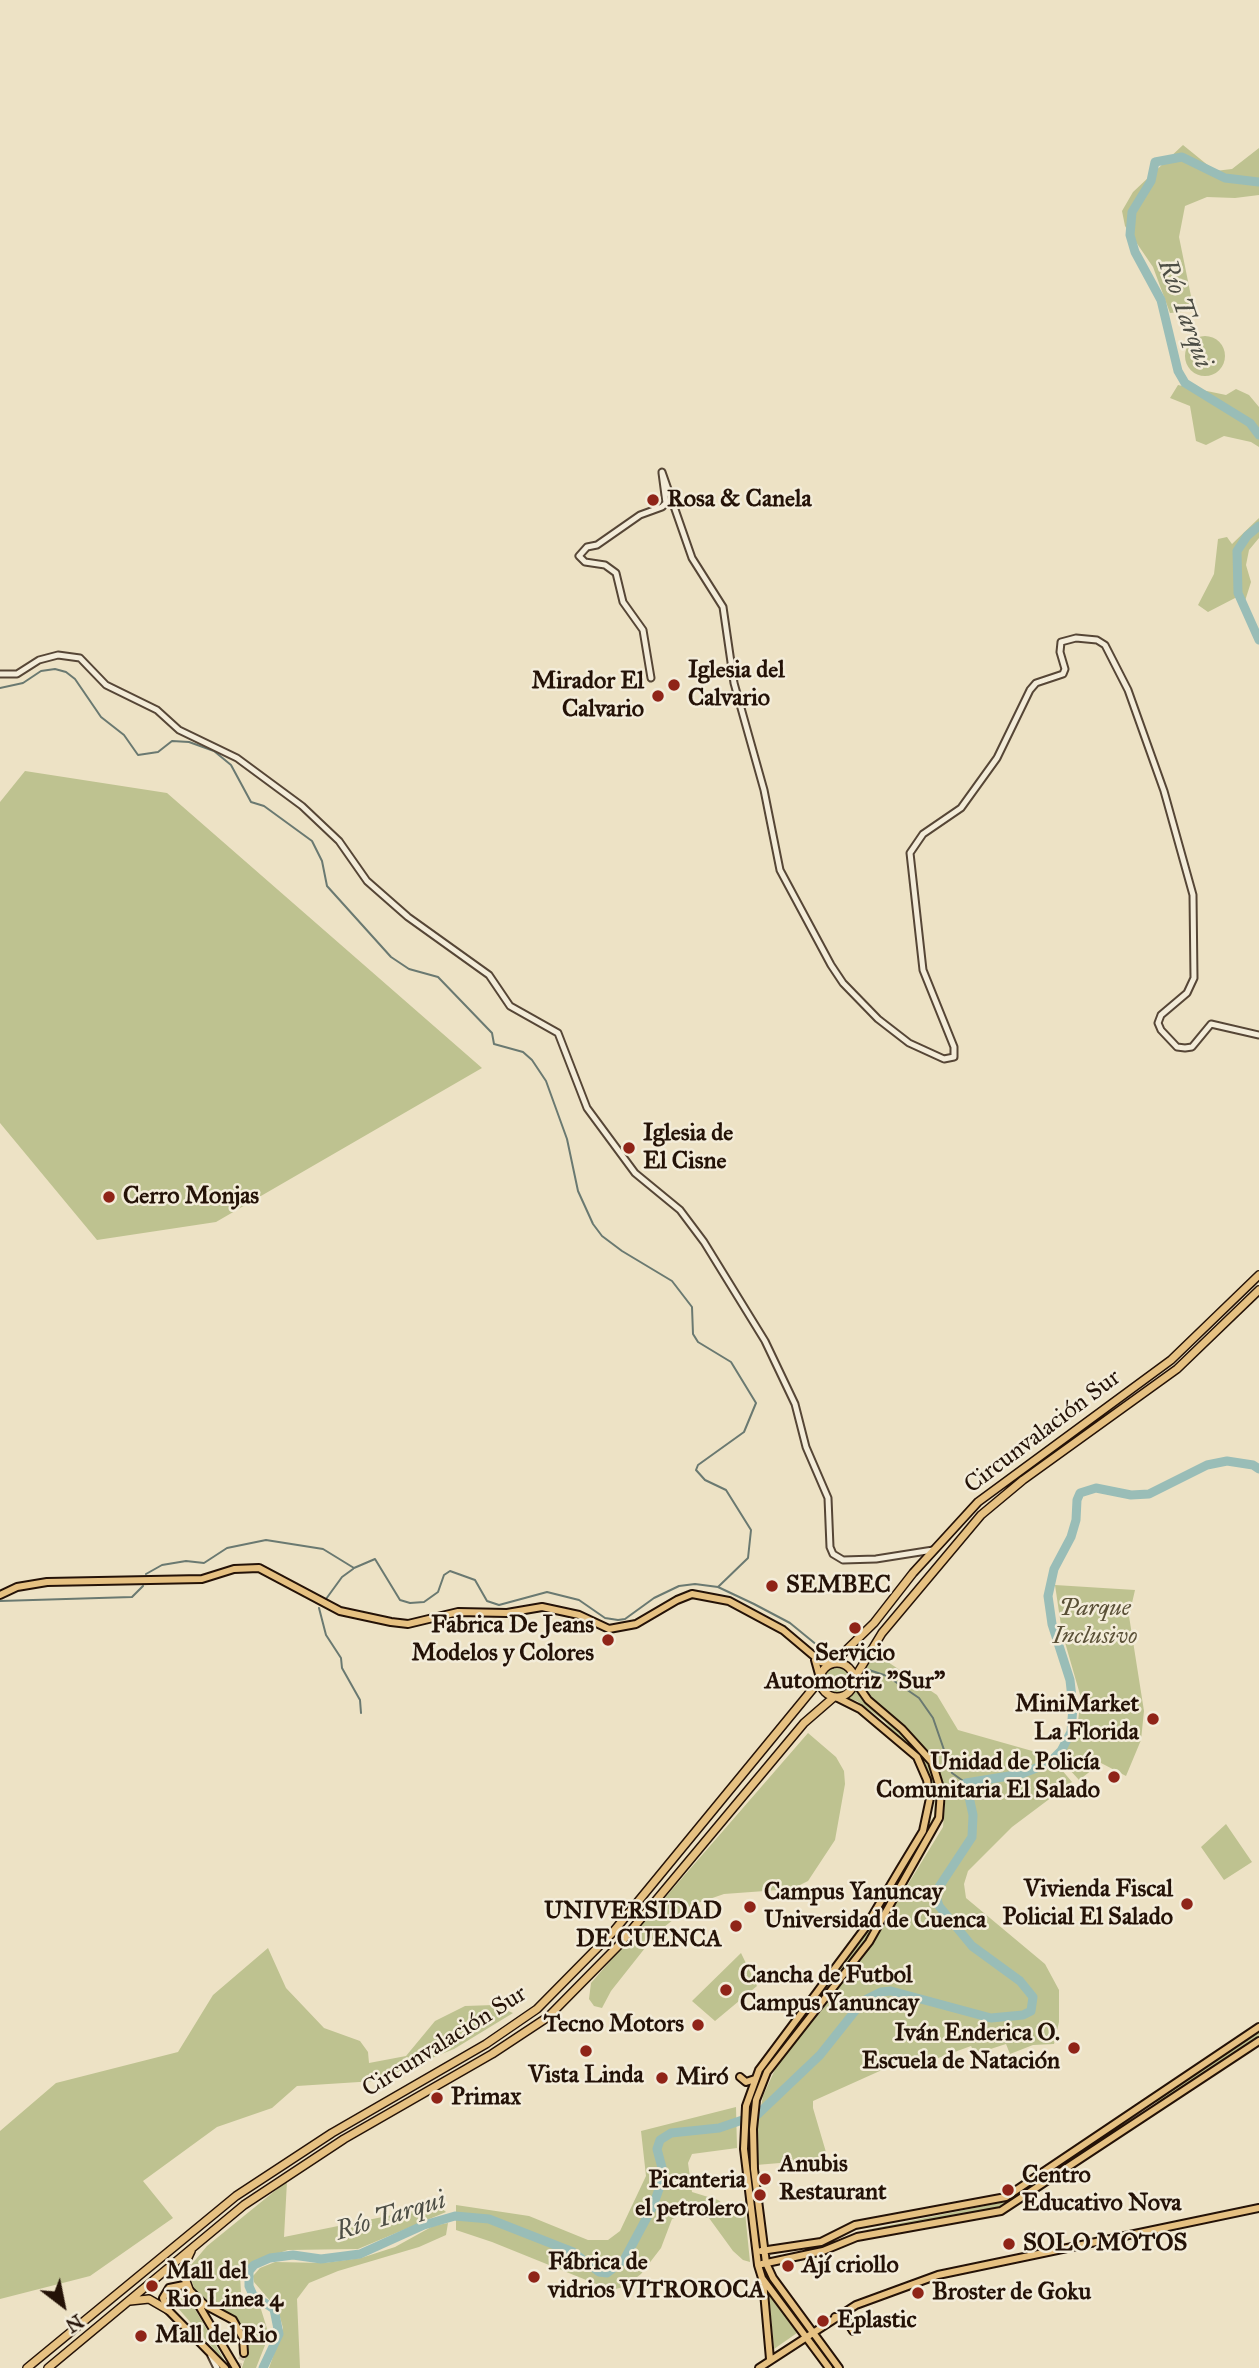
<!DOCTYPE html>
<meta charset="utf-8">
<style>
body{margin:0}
#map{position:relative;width:1259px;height:2368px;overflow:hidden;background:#ede2c5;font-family:"IM FELL Great Primer",serif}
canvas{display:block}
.north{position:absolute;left:28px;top:2270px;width:70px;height:70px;-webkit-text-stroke:5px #f3ecd9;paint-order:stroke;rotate:148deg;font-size:19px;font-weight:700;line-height:28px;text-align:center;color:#241207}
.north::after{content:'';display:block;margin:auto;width:24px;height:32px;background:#241207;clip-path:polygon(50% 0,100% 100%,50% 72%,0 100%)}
</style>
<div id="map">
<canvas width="1259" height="2368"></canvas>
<div class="north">N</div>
</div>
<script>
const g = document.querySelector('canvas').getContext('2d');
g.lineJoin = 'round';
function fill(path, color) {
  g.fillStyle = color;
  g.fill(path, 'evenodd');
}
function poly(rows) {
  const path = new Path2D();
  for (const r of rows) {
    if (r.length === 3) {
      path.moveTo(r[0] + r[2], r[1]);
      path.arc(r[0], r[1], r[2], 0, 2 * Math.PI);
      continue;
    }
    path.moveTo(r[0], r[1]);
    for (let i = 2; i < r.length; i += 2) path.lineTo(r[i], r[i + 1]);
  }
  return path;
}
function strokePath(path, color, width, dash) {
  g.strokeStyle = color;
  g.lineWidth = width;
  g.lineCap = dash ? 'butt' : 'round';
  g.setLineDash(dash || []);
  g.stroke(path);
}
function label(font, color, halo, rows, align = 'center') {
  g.font = font + ' "IM FELL Great Primer",serif';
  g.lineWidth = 5;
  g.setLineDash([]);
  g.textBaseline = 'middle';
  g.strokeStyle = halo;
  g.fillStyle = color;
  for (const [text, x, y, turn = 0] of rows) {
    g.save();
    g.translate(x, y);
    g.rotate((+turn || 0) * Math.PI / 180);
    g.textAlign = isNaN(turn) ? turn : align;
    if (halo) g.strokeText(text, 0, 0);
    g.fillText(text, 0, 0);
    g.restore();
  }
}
const green = poly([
 [1183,145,1215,171,1232,169,1259,148,1259,195,1235,198,1207,197,1185,206,1179,237,1192,301,1181,312,1170,313,1153,267,1125,226,1122,211,1133,192],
 [1205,356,20],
 [1178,385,1226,395,1236,389,1249,395,1259,407,1259,447,1251,442,1224,436,1206,445,1196,441,1190,406,1170,398],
 [1259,518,1259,538,1249,550,1246,565,1251,582,1245,601,1237,597,1208,612,1198,605,1214,574,1218,539,1227,537,1232,544],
 [25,771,167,793,482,1068,216,1222,97,1240,0,1123,0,802],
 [1055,1585,1135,1590,1129,1616,1144,1711,1141,1740,1126,1776,1101,1763,1079,1780,1060,1759,1077,1729,1081,1698,1062,1632],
 [876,1654,937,1695,958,1730,1050,1756,1072,1782,1012,1827,968,1871,964,1884,966,1898,1045,1964,1059,1990,1059,2022,1054,2044,1033,2045,1010,2054,1006,2044,975,2054,971,2046,930,2061,902,2061,813,2101,813,2108,828,2159,756,2165,757,2128,763,2096,777,2065,872,1943,943,1827,946,1792,932,1757,867,1692,865,1664],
 [837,1680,15],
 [856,1685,867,1702,921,1753,929,1765,938,1790,937,1818,867,1939,765,2071,755,2094,752,2093,762,2070,866,1931,934,1816,935,1790,926,1766,884,1721,857,1701,845,1698,851,1694],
 [808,1733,836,1757,844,1771,845,1784,835,1840,808,1881,792,1889,724,1894,692,1905,664,1927,645,1948,611,1991,602,2008,594,2006,589,1999,591,1983],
 [1226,1824,1252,1862,1224,1880,1201,1847],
 [268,1948,286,1988,324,2028,360,2041,368,2052,369,2063,406,2056,435,2021,465,2006,494,2005,513,2013,454,2049,375,2081,297,2086,272,2108,217,2127,143,2181,173,2218,90,2276,0,2299,0,2131,56,2083,178,2052,213,1995],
 [741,1953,757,1986,715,2021,692,2001],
 [1259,2032,1259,2037,1158,2103,1155,2101],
 [736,2107,737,2148,692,2154,688,2163,692,2192,718,2200,735,2213,745,2212,750,2262,743,2260,733,2251,709,2218,687,2213,672,2219,661,2248,641,2274,624,2287,611,2290,492,2242,456,2230,456,2205,529,2216,588,2240,608,2240,620,2231,646,2176,641,2131],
 [287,2181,284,2237,412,2211,440,2207,446,2212,358,2249,288,2250,252,2262,240,2274,241,2293,260,2306,269,2335,256,2368,242,2368,248,2348,243,2329,231,2315,197,2296,191,2279,191,2265,207,2246],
 [1004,2202,1004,2206,989,2211,861,2231],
 [448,2223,446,2235,419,2247,338,2271,309,2283,297,2299,300,2368,269,2368,283,2328,278,2310,254,2282,253,2276,260,2268,275,2262,324,2263,361,2258,395,2247,433,2226],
 [176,2288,184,2290,226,2363,170,2299,171,2291],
 [769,2295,797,2333,774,2349,769,2294]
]);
const stream = poly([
 [0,688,23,683,41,671,55,669,66,672,75,679,101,717,124,735,138,755,158,752,172,741,189,742,214,751,231,765,251,802,264,806,312,841,322,861,327,886,391,957,409,969,438,977,492,1033,494,1044,523,1052,532,1060,546,1081,567,1139,578,1191,593,1224,602,1236,622,1251,672,1281,692,1307,693,1334,698,1342,731,1362,756,1403,744,1432,698,1465,696,1470,705,1480,726,1490,751,1530,748,1558,718,1587],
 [146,1574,162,1565,186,1561,204,1563,227,1548,266,1540,323,1549,354,1568,375,1559,400,1600,410,1603,424,1602,438,1592,444,1575,450,1571,475,1580,487,1601,499,1605,547,1592,579,1600,605,1618,618,1620,625,1619,654,1598,679,1586,695,1584,718,1587,754,1604,790,1623,823,1650],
 [326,1599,342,1577,353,1569],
 [0,1601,132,1597,143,1586],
 [319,1608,326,1635,341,1658,342,1668,360,1700,361,1713],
 [866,1669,887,1676,919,1698,933,1718,952,1773,966,1783]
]);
const river = poly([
 [1259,182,1225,178,1182,157,1155,162,1151,181,1132,212,1130,235,1135,252,1161,300,1178,371,1185,383,1250,423,1259,435],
 [1259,526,1247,536,1237,551,1238,593,1259,640],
 [263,2368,279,2334,274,2309,253,2295,249,2286,249,2271,254,2265,270,2258,293,2255,321,2259,360,2254,424,2225,455,2216,489,2219,573,2252,599,2272,607,2273,624,2260,653,2206,664,2175,657,2149,660,2140,671,2133,719,2128,757,2115,820,2055,863,2001,881,1992,891,1991,991,2018,1023,2015,1031,2011,1033,1997,1020,1981,972,1946,939,1906,935,1893,972,1837,973,1815,966,1783,1021,1774,1049,1763,1061,1751,1071,1732,1073,1707,1070,1680,1052,1624,1048,1596,1054,1569,1071,1537,1076,1520,1077,1500,1080,1493,1096,1488,1131,1495,1149,1494,1207,1465,1227,1461,1253,1465,1259,1469]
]);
const majorTunnel = poly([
 [237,2368,244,2353]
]);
const minor = poly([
 [662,472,692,558,723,607,734,683,764,790,780,870,831,965,843,983,878,1019,909,1043,944,1059,954,1057,954,1047,923,970,910,853,923,834,961,808,997,758,1030,690,1036,683,1063,674,1065,669,1060,652,1061,642,1076,638,1097,640,1105,645,1128,690,1164,791,1193,895,1194,978,1187,993,1161,1015,1158,1023,1161,1030,1177,1047,1185,1048,1192,1047,1211,1024,1259,1035],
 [0,674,17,674,39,660,58,655,80,658,106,685,157,710,179,730,237,758,302,806,339,841,367,881,408,917,489,975,510,1006,558,1033,587,1108,635,1173,680,1210,704,1242,765,1341,795,1404,806,1447,828,1498,830,1547,833,1554,843,1560,876,1559,933,1550],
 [651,678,643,630,623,602,616,573,605,565,585,562,579,556,587,547,597,545,640,515,662,507,666,503,662,473],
 [211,2356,217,2368]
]);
const major = poly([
 [0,1595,17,1587,47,1582,202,1579,234,1569,259,1568,340,1611,391,1622,408,1624,458,1612,507,1613,542,1607,579,1615,609,1629,636,1624,677,1600,692,1594,729,1601,783,1630,821,1662,831,1664],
 [815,1660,820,1678],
 [740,2077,746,2082,755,2079],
 [761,2251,821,2242,855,2225,1006,2197,1259,2027],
 [762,2264,823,2251,857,2237,1001,2211,1259,2041],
 [763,2281,770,2359],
 [195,2299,236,2368],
 [835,2317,845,2318,853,2331],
 [225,2368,168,2310,163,2298,169,2288,184,2285,205,2305,233,2320,243,2338,244,2353],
 [759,2368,856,2305,938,2275,1259,2208],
 [829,2368,762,2278,758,2265,744,2149,746,2106,759,2070,865,1928,900,1869,923,1831,930,1798,927,1780,917,1757,860,1709,836,1697],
 [839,2368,773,2278,766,2263,754,2169,753,2129,756,2100,767,2072,869,1942,939,1818,941,1791,932,1762,902,1729,868,1700,854,1680]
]);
const highway = poly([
 [837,1680,17],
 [833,1663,874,1623,913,1573,978,1502,1171,1360,1259,1275],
 [854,1679,882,1633,981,1515,1023,1480,1177,1369,1259,1290],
 [190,2292,182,2270,191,2251],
 [130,2301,149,2299,168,2310],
 [27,2368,236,2196,332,2133,486,2044,537,2009,613,1932,820,1680],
 [48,2368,244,2205,344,2139,492,2054,548,2017,618,1946,804,1723,834,1697]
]);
const markers = [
 [653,500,7,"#8f2418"],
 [674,685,7,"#8f2418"],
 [658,696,7,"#8f2418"],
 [629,1148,7,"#8f2418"],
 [109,1197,7,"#8f2418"],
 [772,1586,7,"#8f2418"],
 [855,1628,7,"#8f2418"],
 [608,1640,7,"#8f2418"],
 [1153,1719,7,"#8f2418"],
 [1114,1777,7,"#8f2418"],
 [1187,1904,7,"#8f2418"],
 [750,1907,7,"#8f2418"],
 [736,1926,7,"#8f2418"],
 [726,1990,7,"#8f2418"],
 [698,2025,7,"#8f2418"],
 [1074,2048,7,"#8f2418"],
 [586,2051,7,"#8f2418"],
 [662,2078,7,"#8f2418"],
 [437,2098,7,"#8f2418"],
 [765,2179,7,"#8f2418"],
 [1008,2190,7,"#8f2418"],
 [760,2195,7,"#8f2418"],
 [1009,2244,7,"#8f2418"],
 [788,2266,7,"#8f2418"],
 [534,2277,7,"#8f2418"],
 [152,2286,7,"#8f2418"],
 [918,2293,7,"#8f2418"],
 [823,2321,7,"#8f2418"],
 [141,2336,7,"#8f2418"]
];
const poiNames = [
 ["Rosa & Canela",667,500],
 ["Iglesia del",688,671],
 ["Calvario",688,699],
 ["Mirador El",644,682,"right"],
 ["Calvario",644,710,"right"],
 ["Iglesia de",643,1134],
 ["El Cisne",643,1162],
 ["Cerro Monjas",123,1197],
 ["SEMBEC",786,1586],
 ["Fabrica De Jeans",594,1626,"right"],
 ["Modelos y Colores",594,1654,"right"],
 ["Servicio",855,1654,"center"],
 ["Automotriz \"Sur\"",855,1682,"center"],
 ["MiniMarket",1139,1705,"right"],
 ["La Florida",1139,1733,"right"],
 ["Unidad de Policía",1100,1763,"right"],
 ["Comunitaria El Salado",1100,1791,"right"],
 ["Vivienda Fiscal",1173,1890,"right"],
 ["Policial El Salado",1173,1918,"right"],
 ["Campus Yanuncay",764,1893],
 ["Universidad de Cuenca",764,1921],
 ["UNIVERSIDAD",722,1912,"right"],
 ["DE CUENCA",722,1940,"right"],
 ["Cancha de Futbol",740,1976],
 ["Campus Yanuncay",740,2004],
 ["Tecno Motors",684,2025,"right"],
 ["Iván Enderica O.",1060,2034,"right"],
 ["Escuela de Natación",1060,2062,"right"],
 ["Vista Linda",586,2076,"center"],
 ["Miró",676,2078],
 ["Primax",451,2098],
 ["Anubis",779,2165],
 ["Restaurant",779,2193],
 ["Centro",1022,2176],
 ["Educativo Nova",1022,2204],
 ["Picanteria",746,2181,"right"],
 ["el petrolero",746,2209,"right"],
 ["SOLO MOTOS",1023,2244],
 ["Fábrica de",548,2263],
 ["vidrios VITROROCA",548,2291],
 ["Ají criollo",802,2266],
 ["Mall del",166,2272],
 ["Rio Linea 4",166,2300],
 ["Broster de Goku",932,2293],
 ["Eplastic",837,2321],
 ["Mall del Rio",155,2336]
];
const streetNames = [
 ["Circunvalación Sur",1043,1432,-37],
 ["Circunvalación Sur",445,2042,-32]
];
const parkNames = [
 ["Parque",1095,1609],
 ["Inclusivo",1095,1637]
];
const waterNames = [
 ["Río Tarqui",1184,314,70],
 ["Río Tarqui",391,2217,-17]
];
fill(green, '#bec290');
strokePath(stream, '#6a7971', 2);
strokePath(river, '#99bdb7', 9);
strokePath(majorTunnel, '#cfc3a8', 6, [6, 3]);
strokePath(minor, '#564636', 9);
strokePath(major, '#241207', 10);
strokePath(highway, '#241207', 10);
strokePath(minor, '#f3ecd9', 5);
strokePath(major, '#e6c182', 6);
strokePath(highway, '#e6c182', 7);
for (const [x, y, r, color] of markers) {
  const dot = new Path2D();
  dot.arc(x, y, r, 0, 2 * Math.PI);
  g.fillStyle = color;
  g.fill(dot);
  strokePath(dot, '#f3ecd9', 2.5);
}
label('bold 24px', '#241207', '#f3ecd9', poiNames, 'left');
label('24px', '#241207', '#f3ecd9', streetNames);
label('italic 24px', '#5a5037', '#f3ecd9', parkNames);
label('italic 26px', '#4d4e45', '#f3ecd9', waterNames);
</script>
